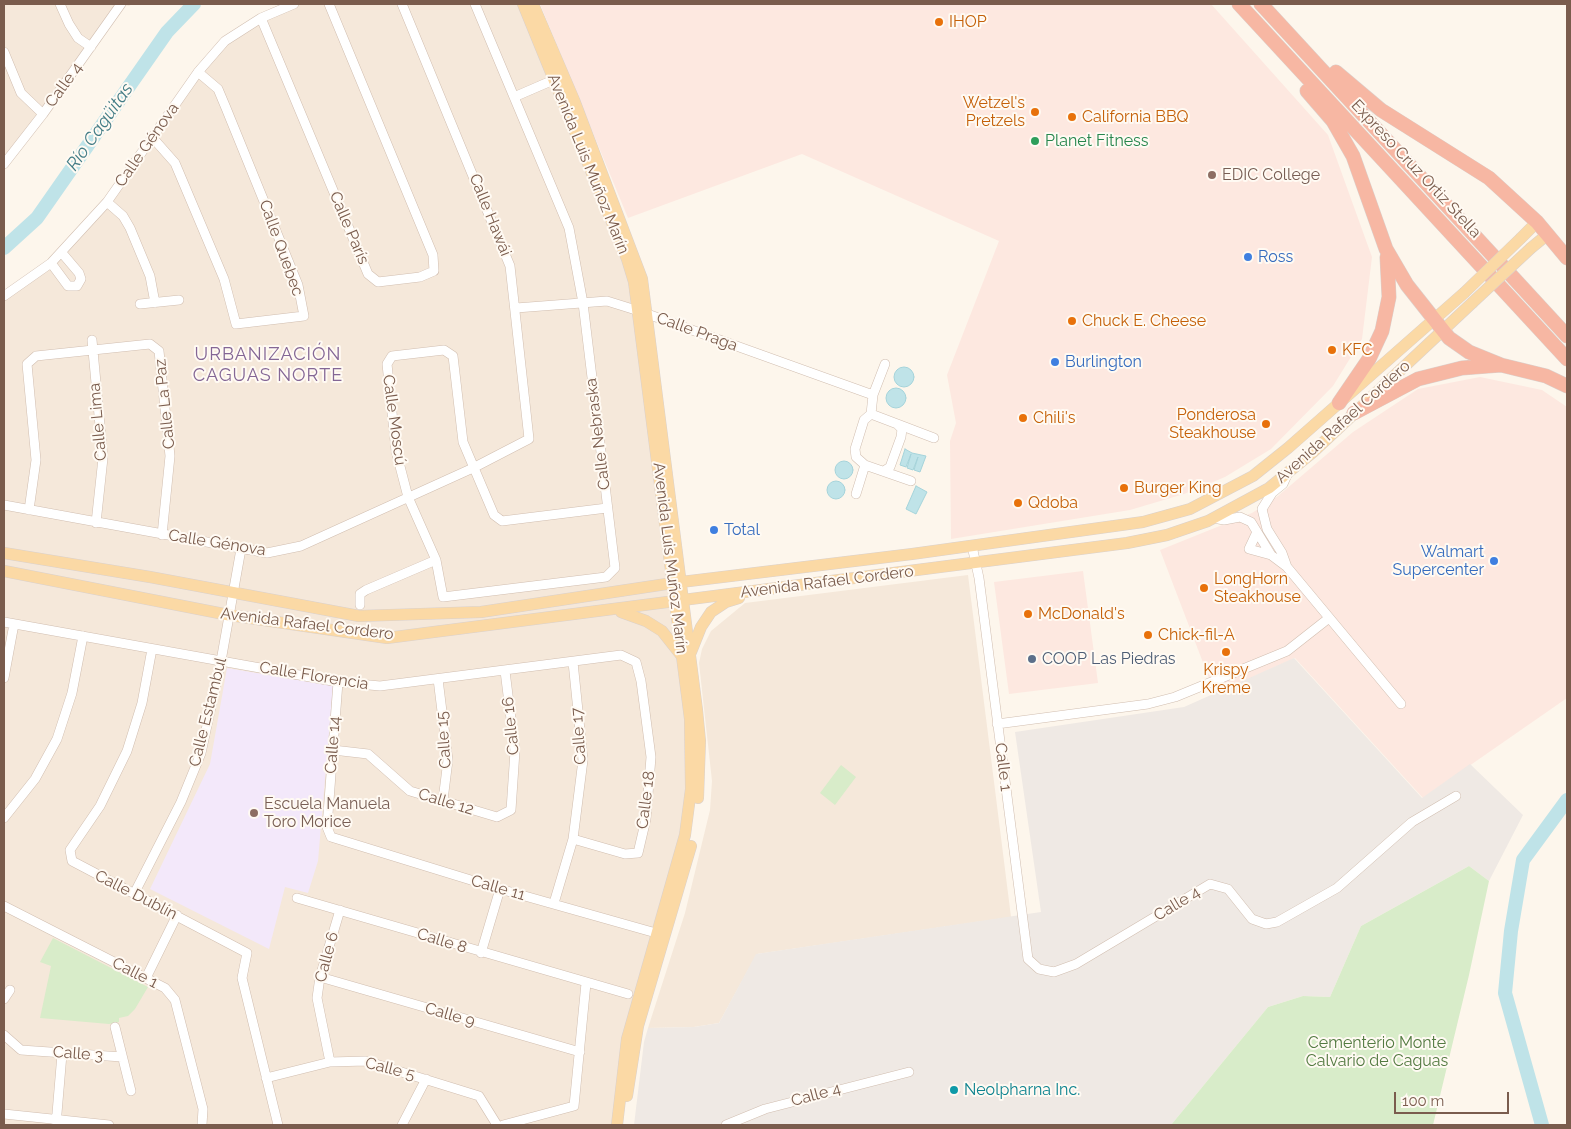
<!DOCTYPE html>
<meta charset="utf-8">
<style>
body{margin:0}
#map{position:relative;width:1571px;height:1129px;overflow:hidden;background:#fdf6ec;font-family:Raleway,sans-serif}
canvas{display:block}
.frame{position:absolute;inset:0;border:5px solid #7a5c4d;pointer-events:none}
.scale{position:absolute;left:1394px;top:1092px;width:115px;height:22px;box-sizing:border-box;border:2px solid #7a5c4d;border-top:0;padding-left:6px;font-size:15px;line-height:18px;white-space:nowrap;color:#7a5c4d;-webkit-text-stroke:4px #fffaf3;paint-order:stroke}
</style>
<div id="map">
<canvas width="1571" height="1129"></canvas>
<div class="frame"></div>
<div class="scale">100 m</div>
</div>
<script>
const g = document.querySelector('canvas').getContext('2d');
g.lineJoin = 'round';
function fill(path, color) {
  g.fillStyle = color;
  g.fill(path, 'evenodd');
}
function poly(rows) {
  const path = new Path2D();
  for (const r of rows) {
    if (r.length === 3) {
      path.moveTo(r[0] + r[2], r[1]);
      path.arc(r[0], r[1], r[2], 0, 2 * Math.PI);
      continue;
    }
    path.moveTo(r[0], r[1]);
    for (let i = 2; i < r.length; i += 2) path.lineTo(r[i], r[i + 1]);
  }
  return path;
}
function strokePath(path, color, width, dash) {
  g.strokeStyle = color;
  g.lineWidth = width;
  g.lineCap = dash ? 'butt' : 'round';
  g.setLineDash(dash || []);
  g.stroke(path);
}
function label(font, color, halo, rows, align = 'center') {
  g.font = font + ' Raleway,sans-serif';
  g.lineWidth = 4;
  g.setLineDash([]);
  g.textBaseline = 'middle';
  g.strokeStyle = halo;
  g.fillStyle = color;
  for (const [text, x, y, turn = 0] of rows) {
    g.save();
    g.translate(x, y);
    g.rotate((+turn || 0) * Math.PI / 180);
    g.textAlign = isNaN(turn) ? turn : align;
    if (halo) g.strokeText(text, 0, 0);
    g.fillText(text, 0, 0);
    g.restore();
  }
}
const residential = poly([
 [4,4,132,4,129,6,121,5,4,165],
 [296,4,526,4,635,273,677,590,692,817,634,1028,620,1125,4,1125,4,296,29,280,107,201,198,71,241,27],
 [968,575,1011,917,757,954,719,1023,694,1027,648,1028,685,913,710,810,712,781,699,663,702,649,711,631,745,603]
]);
const commercial = poly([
 [540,4,1211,4,1328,135,1372,257,1362,339,1333,386,1271,449,1225,477,1184,494,1130,510,951,539,950,441,956,423,947,375,999,241,802,154,628,218],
 [1480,377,1542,390,1567,407,1567,698,1423,798,1295,658,1215,694,1160,550,1252,513,1278,496,1353,432,1418,389],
 [1083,571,1098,683,1009,694,994,582]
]);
const industrial = poly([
 [1294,658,1422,798,1470,764,1523,815,1489,881,1469,866,1361,926,1330,997,1303,996,1268,1007,1171,1125,634,1125,644,1042,648,1028,694,1027,719,1023,756,954,1041,912,1015,732,1184,707]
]);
const education = poly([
 [227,668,333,686,318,861,308,893,285,887,269,949,150,889,210,764]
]);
const green = poly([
 [841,765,856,777,835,805,820,793],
 [1469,866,1489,881,1469,975,1433,1125,1171,1125,1268,1007,1303,996,1330,997,1361,926],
 [53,938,148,987,135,1009,128,1016,119,1018,119,1022,109,1024,40,1018,51,966,40,962]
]);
const water = poly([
 [904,377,10],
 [896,398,10],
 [905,449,912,453,926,456,920,472,914,470,918,457,913,470,907,468,911,454,906,467,900,465,905,449],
 [844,470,9],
 [836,490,9],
 [916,486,927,492,916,514,906,509,916,486]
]);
const river = poly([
 [4,248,37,218,167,32,194,4],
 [1542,1125,1505,993,1511,931,1523,860,1567,800]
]);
const minor = poly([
 [60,4,69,24,78,38,91,47],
 [475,4,569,228,583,303,615,568,606,577,443,597,436,560,408,497,396,451,387,364,392,356,444,350,453,356,463,442,494,515,502,521,607,508],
 [261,18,368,274,378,282,420,277,434,271,433,255,329,4],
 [4,52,21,93,43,114],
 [514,97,558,78],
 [152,137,175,163,224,279,236,324,304,316,298,285,226,108,218,89,198,72],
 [4,164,43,114,121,4],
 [107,202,123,216,130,228,150,276,155,303],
 [51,263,68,286,77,286,81,279,79,273,62,253],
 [4,296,51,263,107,202,198,72,225,41,261,18,294,4],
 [140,304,179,300],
 [516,308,607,301,639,311,873,395],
 [92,340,103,458,96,523],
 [885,364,873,395,871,414,864,420,855,449,856,457,865,465,911,481],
 [871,414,934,438],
 [884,471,890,467,901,437,902,429,897,424],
 [856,494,865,465],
 [4,505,267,553,301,546,473,468,529,439,510,266,402,4],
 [29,510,36,460,27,364,36,356,150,344,159,351,170,456,162,535],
 [1213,518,1224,520,1240,517,1251,522,1271,555,1287,567,1401,704],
 [1257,532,1249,549,1271,555],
 [972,546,979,578,1028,959,1039,969,1054,972,1076,964,1210,884,1228,889,1252,919,1266,924,1277,922,1337,888,1412,822,1456,796],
 [1287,567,1282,553,1267,529,1262,509,1272,493,1283,484,1288,473],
 [360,605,360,594,366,590,436,560],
 [4,622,338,682,380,686,621,655,636,662,641,681,651,757,646,819,638,853,625,854,573,839],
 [152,649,142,703,127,751,100,806,70,850,72,861,247,953,242,978,278,1125],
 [4,678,14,624],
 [438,679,448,760,443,800],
 [338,682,327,827,331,837,500,889,663,935],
 [997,724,1148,704,1175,697,1287,651,1329,618],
 [333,750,368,754,410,791,497,817,511,810,515,751,505,671],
 [4,818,35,779,57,739,72,693,83,636],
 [134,894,181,802,201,753,221,661,241,549],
 [297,898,628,994],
 [554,903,573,839,583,760,573,662],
 [4,906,165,988,175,1000,203,1109,202,1125],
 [481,953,500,889],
 [320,977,580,1052],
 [146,978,177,915],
 [4,999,10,990],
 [115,1027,131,1091],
 [4,1035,21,1050,122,1057],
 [330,1062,317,998,320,977,340,910],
 [266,1078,330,1062,366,1061,479,1096,497,1125],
 [4,1114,109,1125],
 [56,1125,62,1054],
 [402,1125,426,1079],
 [503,1125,574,1106,586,983],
 [726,1125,765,1109,909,1072]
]);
const major = poly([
 [523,4,627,259,634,282,690,719,691,789,685,835,627,1039,617,1125],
 [533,4,574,100,642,279,697,710,700,741,698,798],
 [1521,238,1537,222],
 [1531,248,1548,234],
 [4,553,150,577,359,616,481,612,673,583,912,554,1143,522,1190,509,1253,476,1288,448,1464,293],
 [4,571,229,615,387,638,1127,543,1167,535,1208,521,1269,488,1313,452,1472,303],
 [621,612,646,621,662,631,681,655],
 [691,652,701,627,711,612,726,602,739,598],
 [627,1096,638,1026,691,846]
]);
const highway = poly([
 [1239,4,1567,359],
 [1261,4,1567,336],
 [1336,72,1381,110,1489,178,1537,222,1567,258],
 [1307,91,1333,121,1353,156,1386,249,1407,285,1449,338,1469,352,1501,365],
 [1339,403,1369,359,1382,331,1389,297,1387,257],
 [1354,413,1418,379,1462,368,1501,365,1546,376,1567,386]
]);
const majorBridge = poly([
 [1464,293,1521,238],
 [1472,303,1531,248]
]);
const markers = [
 [939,22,5,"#e8710a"],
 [1035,112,5,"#e8710a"],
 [1072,117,5,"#e8710a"],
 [1035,141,5,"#2e9e5b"],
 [1212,175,5,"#8d6e63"],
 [1248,257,5,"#3f7fe0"],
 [1072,321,5,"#e8710a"],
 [1332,350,5,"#e8710a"],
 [1055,362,5,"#3f7fe0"],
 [1023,418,5,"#e8710a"],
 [1266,424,5,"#e8710a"],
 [1124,488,5,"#e8710a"],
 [1018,503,5,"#e8710a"],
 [714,530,5,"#3f7fe0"],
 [1494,561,5,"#3f7fe0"],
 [1204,588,5,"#e8710a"],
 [1028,614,5,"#e8710a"],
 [1148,635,5,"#e8710a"],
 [1226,652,5,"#e8710a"],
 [1032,659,5,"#5c6f8a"],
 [254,813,5,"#8d6e63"],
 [954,1090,5,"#0f9aa8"]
];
const foodNames = [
 ["IHOP",949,22],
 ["Wetzel's",1025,103,"right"],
 ["Pretzels",1025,121,"right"],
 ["California BBQ",1082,117],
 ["Chuck E. Cheese",1082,321],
 ["KFC",1342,350],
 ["Ponderosa",1256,415,"right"],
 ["Steakhouse",1256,433,"right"],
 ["Chili's",1033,418],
 ["Burger King",1134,488],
 ["Qdoba",1028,503],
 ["LongHorn",1214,579],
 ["Steakhouse",1214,597],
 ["McDonald's",1038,614],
 ["Chick-fil-A",1158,635],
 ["Krispy",1226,670,"center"],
 ["Kreme",1226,688,"center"]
];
const streetNames = [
 ["Calle 4",64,85,-54],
 ["Calle Génova",147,145,-55],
 ["Avenida Luis Muñoz Marín",588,164,68],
 ["Expreso Cruz Ortiz Stella",1416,169,47],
 ["Calle Hawái",490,215,68],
 ["Calle París",349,228,67],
 ["Calle Quebec",281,248,70],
 ["Calle Praga",697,332,20],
 ["Calle La Paz",165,404,-96],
 ["Calle Moscú",394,420,82],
 ["Calle Lima",98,422,-95],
 ["Avenida Rafael Cordero",1343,422,-42],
 ["Calle Nebraska",598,434,-97],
 ["Calle Génova",217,543,9],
 ["Avenida Luis Muñoz Marín",670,558,83],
 ["Avenida Rafael Cordero",827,582,-7],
 ["Avenida Rafael Cordero",307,624,7],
 ["Calle Florencia",314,676,9],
 ["Calle Estambul",208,712,-76],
 ["Calle 16",511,726,-96],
 ["Calle 17",579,736,-94],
 ["Calle 15",444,740,-94],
 ["Calle 14",333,745,-86],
 ["Calle 1",1003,767,83],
 ["Calle 18",646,800,-83],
 ["Calle 12",446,802,17],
 ["Calle 11",498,888,16],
 ["Calle Dublín",136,895,27],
 ["Calle 4",1177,904,-31],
 ["Calle 8",442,941,17],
 ["Calle 6",327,957,-75],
 ["Calle 1",135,973,27],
 ["Calle 9",450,1015,16],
 ["Calle 3",78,1054,4],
 ["Calle 5",390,1069,14],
 ["Calle 4",816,1095,-15]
];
const leisureNames = [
 ["Planet Fitness",1045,141]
];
const educationNames = [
 ["EDIC College",1222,175],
 ["Escuela Manuela",264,804],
 ["Toro Morice",264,822]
];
const shopNames = [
 ["Ross",1258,257],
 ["Burlington",1065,362],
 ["Total",724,530],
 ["Walmart",1484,552,"right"],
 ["Supercenter",1484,570,"right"]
];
const serviceNames = [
 ["COOP Las Piedras",1042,659]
];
const parkNames = [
 ["Cementerio Monte",1377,1043],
 ["Calvario de Caguas",1377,1061]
];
const cultureNames = [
 ["Neolpharna Inc.",964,1090]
];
const waterNames = [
 ["Río Cagüitas",100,127,-55]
];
const neighbourhoodNames = [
 ["URBANIZACIÓN",268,355],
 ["CAGUAS NORTE",268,376]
];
fill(residential, '#f5e8da');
fill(commercial, '#fde8e0');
fill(industrial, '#efe9e4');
fill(education, '#f3e8fa');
fill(green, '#d8ecc9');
fill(water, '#bfe3e8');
strokePath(water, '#a5d3da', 1);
strokePath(river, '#bfe3e8', 14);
strokePath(minor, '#d1beb0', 10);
strokePath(major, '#dad1cd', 12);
strokePath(highway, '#dad1cd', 15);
strokePath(minor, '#fff', 9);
strokePath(major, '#fbd9a5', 11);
strokePath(highway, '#f7b7a3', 14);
strokePath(majorBridge, '#dad1cd', 12, []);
strokePath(majorBridge, '#fbd9a5', 11);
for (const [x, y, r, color] of markers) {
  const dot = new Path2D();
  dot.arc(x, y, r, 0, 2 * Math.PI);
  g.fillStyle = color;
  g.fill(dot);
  strokePath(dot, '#fffaf3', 2);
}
label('16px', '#c56008', '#fffaf3', foodNames, 'left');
label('16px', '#7a5c4d', '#fffaf3', streetNames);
label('16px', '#27864d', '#fffaf3', leisureNames, 'left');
label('16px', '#785e54', '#fffaf3', educationNames, 'left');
label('16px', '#366cbe', '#fffaf3', shopNames, 'left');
label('16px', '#4e5e75', '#fffaf3', serviceNames, 'left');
label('16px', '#537a41', '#fffaf3', parkNames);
label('16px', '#0d838f', '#fffaf3', cultureNames, 'left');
label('italic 18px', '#437c86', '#fffaf3', waterNames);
g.letterSpacing = '1px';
label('18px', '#846695', '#fffaf3', neighbourhoodNames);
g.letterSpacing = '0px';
</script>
